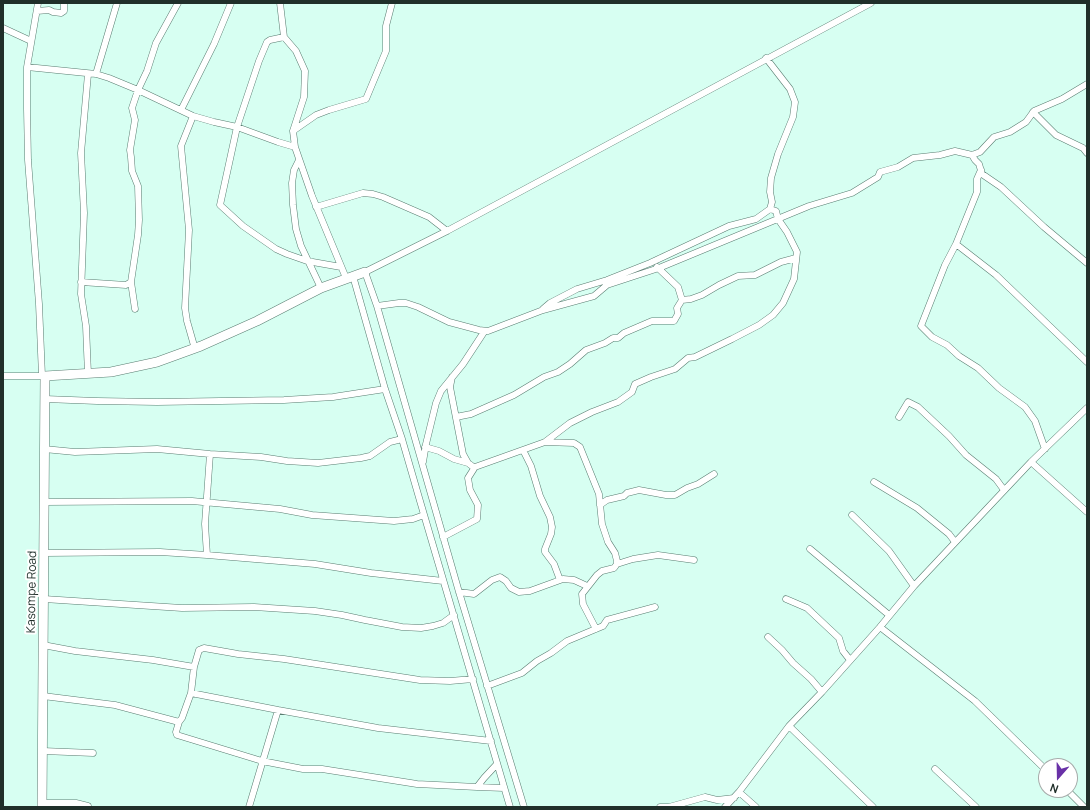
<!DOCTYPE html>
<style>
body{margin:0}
#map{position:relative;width:1090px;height:810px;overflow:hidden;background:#d7fff2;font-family:Manrope,sans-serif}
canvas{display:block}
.frame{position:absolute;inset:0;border:4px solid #202f2a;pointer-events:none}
.north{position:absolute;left:1038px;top:758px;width:40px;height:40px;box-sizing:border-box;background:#fff;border:1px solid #a6acaa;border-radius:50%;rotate:200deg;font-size:11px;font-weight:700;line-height:16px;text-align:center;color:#202f2a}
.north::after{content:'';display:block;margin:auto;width:14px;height:18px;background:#6931a7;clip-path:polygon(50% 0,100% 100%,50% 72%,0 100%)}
</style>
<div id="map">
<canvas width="1090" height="810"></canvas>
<div class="frame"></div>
<div class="north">N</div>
</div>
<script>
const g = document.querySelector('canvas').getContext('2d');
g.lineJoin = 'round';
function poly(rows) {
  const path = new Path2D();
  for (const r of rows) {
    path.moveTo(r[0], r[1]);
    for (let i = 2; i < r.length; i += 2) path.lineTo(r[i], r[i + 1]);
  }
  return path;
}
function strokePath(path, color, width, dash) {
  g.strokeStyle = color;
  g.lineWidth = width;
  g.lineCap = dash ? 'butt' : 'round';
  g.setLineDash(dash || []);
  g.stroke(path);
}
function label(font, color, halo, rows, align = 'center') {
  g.font = font + ' Manrope,sans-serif';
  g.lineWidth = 4;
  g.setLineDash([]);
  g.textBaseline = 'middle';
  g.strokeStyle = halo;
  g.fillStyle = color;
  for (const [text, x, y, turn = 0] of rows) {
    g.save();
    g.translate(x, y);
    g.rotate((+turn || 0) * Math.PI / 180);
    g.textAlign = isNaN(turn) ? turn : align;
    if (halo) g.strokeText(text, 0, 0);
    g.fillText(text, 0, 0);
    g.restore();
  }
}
const street = poly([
 [38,3,27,67,27,109,28,160,39,304,42,376],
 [280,3,284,37,296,51,305,71,304,97,293,131,295,147,312,196,346,278],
 [37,11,49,10,53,12,61,13,64,11,64,3],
 [3,28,31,41],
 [284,37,270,40,267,42,259,61,237,127,220,205,243,226,276,249,287,254,307,261,341,267],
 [27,67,96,74,109,78,138,90,193,116,214,122,237,127,278,142,295,147],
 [88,74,81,153,84,213,81,294,86,326,88,374],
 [96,74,117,3],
 [181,110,214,44,231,3],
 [1033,112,1056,135,1083,148,1087,153],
 [193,116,181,146,189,230,185,308,187,321,195,349],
 [293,131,316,115,329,110,366,99,386,51,386,26,392,3],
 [972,155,975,160,979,164,982,174,1001,187,1044,227,1087,263],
 [299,160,294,170,292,183,293,205,296,229,301,246,321,288],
 [981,170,977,179,977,192,956,244,996,275,1087,362],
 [316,207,363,193,373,194,383,197,429,217,447,231],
 [956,244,945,265,921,326,932,337,947,345,959,356,978,368,999,388,1025,407,1035,421,1045,449],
 [353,276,385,389,402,439,420,501,510,807],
 [81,282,126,285,131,282,138,235,139,220,138,186,132,171,131,157,130,150,135,120,132,108,138,90,147,71,156,43,178,3],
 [131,282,135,309],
 [682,300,691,299,702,295,719,285,738,276,755,275,781,262,796,258],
 [377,306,399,303,406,303,418,307,449,322,479,330,488,331,543,310,594,296,607,285,659,268,809,206,852,193,878,177,880,172,898,167,913,158,940,155,955,151,972,155,980,152,994,137,1010,132,1026,122,1034,111,1062,99,1087,84],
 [543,309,550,303,577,289,607,280,650,263,729,226,756,219,770,209,772,202,770,192,771,178,778,154,793,117,795,102,790,89,766,58],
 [3,376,45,376],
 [452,377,450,387,463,454,468,463,472,466,475,467,545,442,574,443,580,447,599,494,602,524,608,542,615,553,617,561,617,564,614,568,602,571,597,575,582,594,583,604,596,629],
 [45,399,97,401,157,402,284,400,333,397,385,389],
 [456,417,471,414,514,395,544,377,558,372,570,364,586,350,605,343,613,338,618,338,624,333,652,321,674,321,678,314,677,308,682,300,678,287,657,267],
 [899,417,908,402,918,407,949,436,966,455,996,479,1004,490],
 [545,442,570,423,592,412,618,402,632,392,635,384,651,377,675,369,688,358,695,357,732,339,759,325,773,315,783,303,794,279,797,252,787,232,778,219,776,211,770,209],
 [425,447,439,451,454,459,468,463],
 [44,449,75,452,157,449,210,454,261,457,287,461,318,463,361,458,370,456,390,442,402,439],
 [523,450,531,466,540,496,550,517,552,527,551,534,545,549,545,552,554,564,560,580],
 [423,462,426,444,436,403,441,391,463,364,484,332],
 [1031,462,1087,512],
 [874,482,917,508,949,534,955,542],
 [44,502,192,501,280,509,312,515,394,521,413,519,424,515],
 [600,505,607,500,624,496,627,493,639,490,666,495,675,495,687,488,698,484,714,474],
 [852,515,889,551,914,586],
 [443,537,477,519,478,505,470,490,468,478,475,467],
 [810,549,889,615],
 [44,553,160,552,207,555,315,564,371,573,443,581],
 [207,555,205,524,210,454],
 [617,564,633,559,658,555,694,560],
 [459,592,474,594,492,580,500,577,506,581,511,588,519,592,530,591,563,579,574,580,587,586],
 [44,599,182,608,254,607,315,611,342,615,365,620,402,627,421,628,433,626,443,623,454,615],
 [786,599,807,608,839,638,843,651,850,660],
 [880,627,975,701,1046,770],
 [768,637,782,650,793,663,811,679,822,692],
 [43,645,75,651,153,660,194,667,199,650,204,648,238,654,284,659,420,680,450,681,473,679],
 [194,667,191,693,278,710,249,807],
 [487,686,522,673,537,661,551,653,567,641,603,626,607,620,655,607],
 [43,696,115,705,179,722,182,718,191,693],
 [278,710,378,728,491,741],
 [179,722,176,732,177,735,262,761,303,769,322,769,417,784,477,787,484,778,497,764],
 [789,726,873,807],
 [43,751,93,753],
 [935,769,976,807],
 [477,787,504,788],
 [1067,790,1084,807],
 [739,792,756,807],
 [42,803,76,803,88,806],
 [524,807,459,592,377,306,365,272,447,231,871,3],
 [660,807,669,807,705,797,717,800,734,798],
 [725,807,739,792,789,726,822,692,880,627,914,586,1031,462,1087,408]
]);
const secondary = poly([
 [42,807,45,376,111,372,157,362,201,346,257,321,321,288,365,272]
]);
const streetNames = [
 ["Kasompe Road",32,592,-89]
];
strokePath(street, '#597d71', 7);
strokePath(secondary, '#597d71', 10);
strokePath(street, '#fff', 6);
strokePath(secondary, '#fff', 9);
label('12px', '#202f2a', '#fff', streetNames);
</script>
